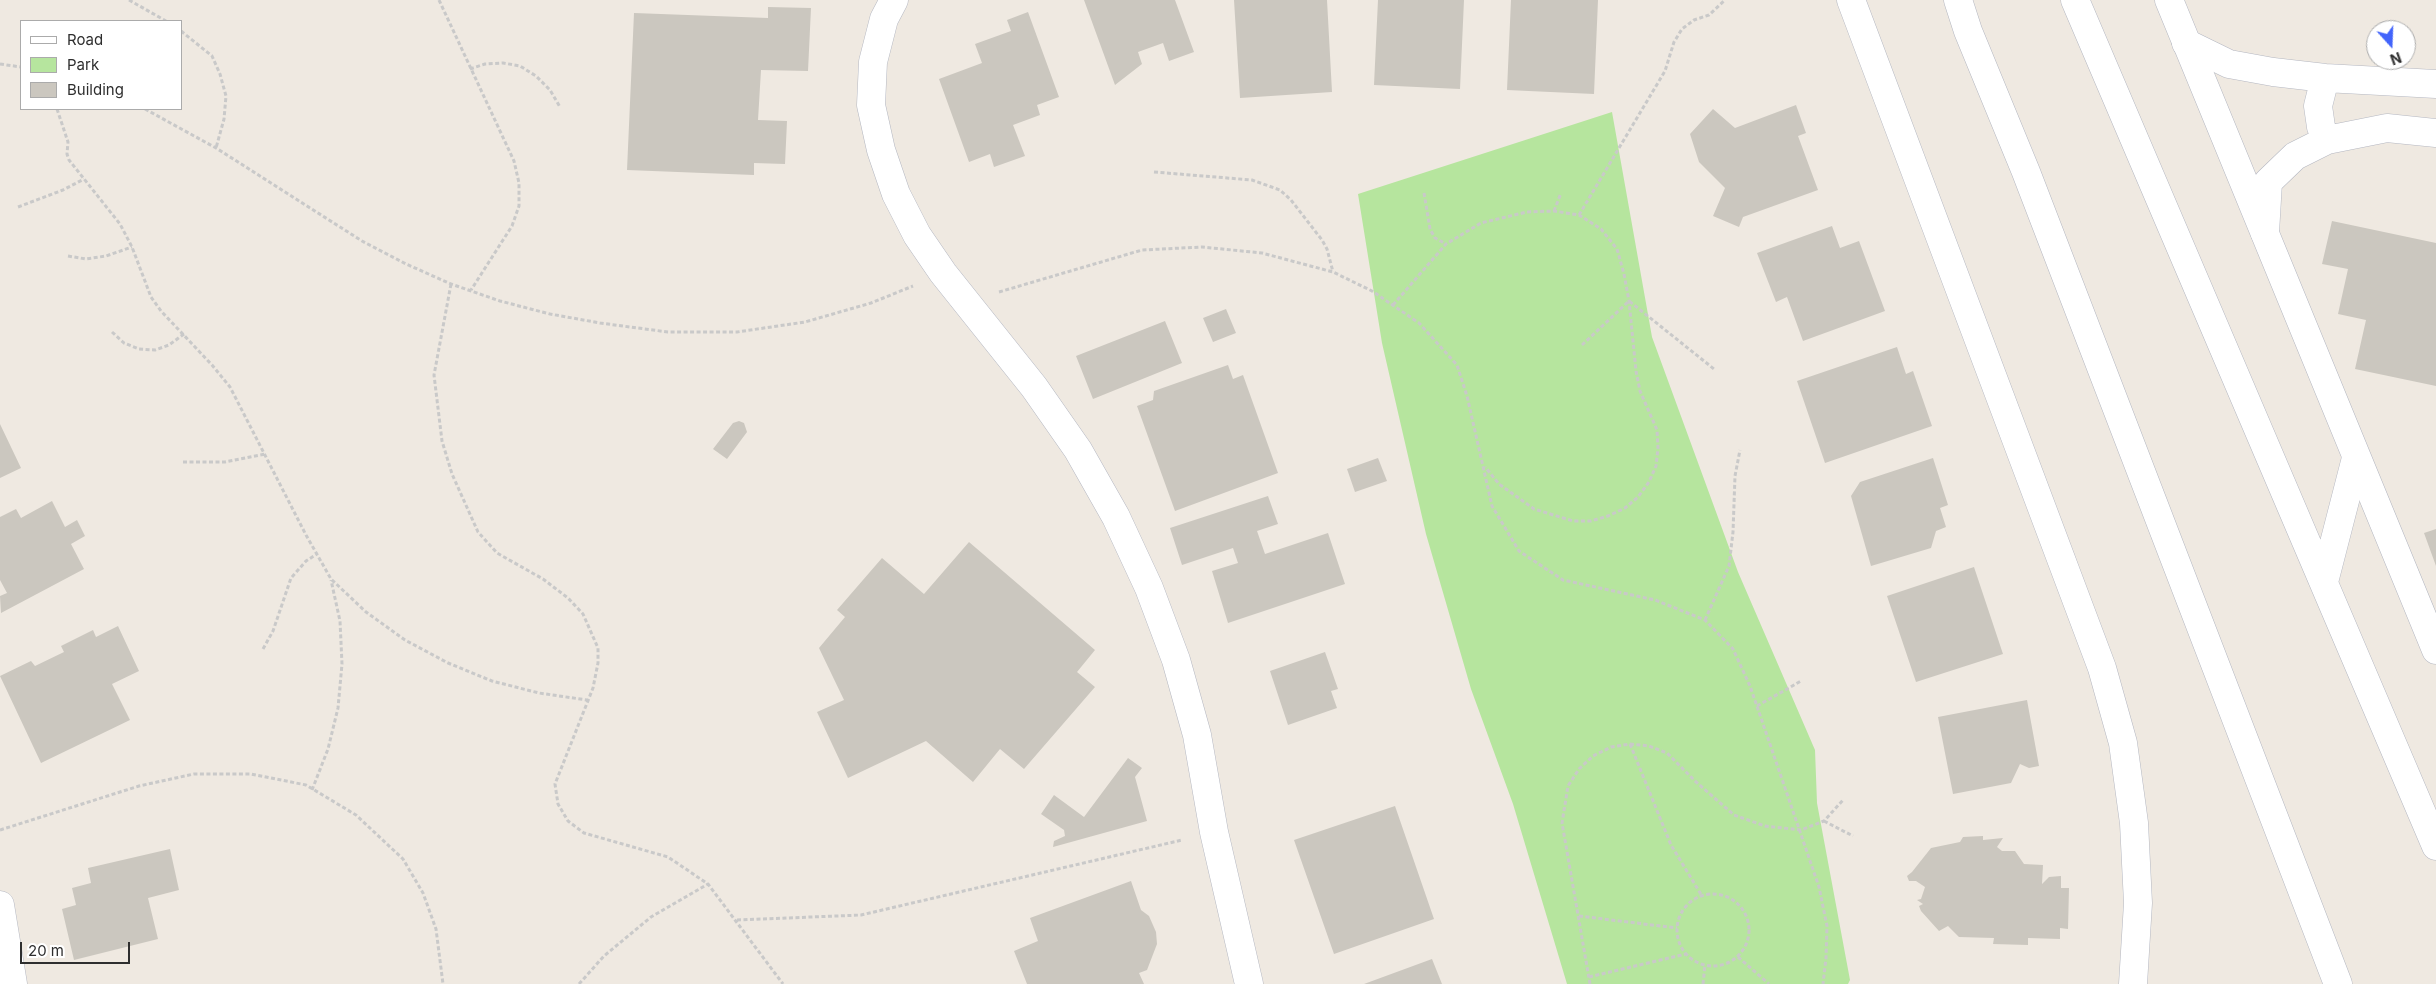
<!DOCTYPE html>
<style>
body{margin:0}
#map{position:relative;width:2436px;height:984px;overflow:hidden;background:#efe9e1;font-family:Inter,sans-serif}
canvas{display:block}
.legend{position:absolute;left:20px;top:20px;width:162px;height:90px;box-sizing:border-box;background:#fff;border:1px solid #ababab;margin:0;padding:6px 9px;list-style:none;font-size:15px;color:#2e2e2e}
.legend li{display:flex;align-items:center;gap:10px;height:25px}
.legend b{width:25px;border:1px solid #ababab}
.north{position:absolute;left:2366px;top:20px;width:50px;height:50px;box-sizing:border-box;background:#fff;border:1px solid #ababab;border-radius:50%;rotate:160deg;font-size:14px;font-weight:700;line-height:20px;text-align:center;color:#2e2e2e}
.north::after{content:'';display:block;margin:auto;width:18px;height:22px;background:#4264fb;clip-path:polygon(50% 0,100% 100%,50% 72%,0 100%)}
.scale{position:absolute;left:20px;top:942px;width:110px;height:22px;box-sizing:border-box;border:2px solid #2e2e2e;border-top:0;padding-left:6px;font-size:15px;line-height:18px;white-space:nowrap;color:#2e2e2e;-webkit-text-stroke:4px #fff;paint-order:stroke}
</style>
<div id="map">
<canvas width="2436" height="984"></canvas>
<ul class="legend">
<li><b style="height:6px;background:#fff"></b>Road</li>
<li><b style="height:14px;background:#b6e59e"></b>Park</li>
<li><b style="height:14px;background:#cbc7bf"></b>Building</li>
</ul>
<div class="north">N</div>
<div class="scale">20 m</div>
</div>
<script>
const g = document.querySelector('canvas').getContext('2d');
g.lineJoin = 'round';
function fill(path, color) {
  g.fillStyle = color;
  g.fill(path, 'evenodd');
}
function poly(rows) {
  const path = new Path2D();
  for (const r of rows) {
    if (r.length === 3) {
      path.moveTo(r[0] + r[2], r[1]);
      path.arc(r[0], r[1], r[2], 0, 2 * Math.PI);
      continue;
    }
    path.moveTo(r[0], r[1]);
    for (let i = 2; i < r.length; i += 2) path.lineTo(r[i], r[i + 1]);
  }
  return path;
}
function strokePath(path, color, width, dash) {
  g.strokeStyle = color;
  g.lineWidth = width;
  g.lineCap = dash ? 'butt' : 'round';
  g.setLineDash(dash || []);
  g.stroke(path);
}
const green = poly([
 [1612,112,1652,337,1738,572,1815,750,1817,803,1850,980,1848,984,1567,984,1513,804,1471,689,1426,534,1382,343,1358,194]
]);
const building = poly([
 [1084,0,1175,0,1194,52,1169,61,1163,43,1138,52,1142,64,1115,85],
 [1234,0,1327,0,1332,92,1240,98],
 [1378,0,1464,0,1460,89,1374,85],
 [1511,0,1598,0,1594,94,1507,90],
 [768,7,811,8,808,71,761,70,758,120,787,121,785,164,754,163,754,175,627,170,634,13,768,18],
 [1028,12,1059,97,1037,105,1040,115,1013,125,1025,156,994,167,990,154,969,162,939,79,982,63,975,44,1011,31,1007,20],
 [1796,105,1806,133,1798,136,1818,190,1743,217,1739,227,1713,216,1725,188,1699,162,1690,134,1713,109,1735,128],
 [2332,221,2436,243,2436,386,2355,369,2366,320,2338,314,2348,269,2322,264],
 [1832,226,1840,248,1859,241,1885,311,1803,341,1787,297,1776,302,1757,253],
 [1226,309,1236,333,1213,342,1203,318],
 [1165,321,1182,363,1093,399,1076,356],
 [1897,347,1906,374,1913,371,1932,426,1825,463,1797,381],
 [1228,365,1233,379,1243,375,1278,473,1175,511,1137,406,1153,400,1154,391],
 [739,421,744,423,747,432,727,459,713,449,733,423],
 [0,424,21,468,0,478],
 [1378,458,1387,481,1355,492,1347,469],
 [1933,458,1948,505,1940,508,1946,527,1936,531,1931,548,1871,566,1851,496,1860,482],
 [1268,496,1278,524,1257,531,1265,554,1328,533,1345,584,1228,623,1212,571,1238,563,1233,548,1182,565,1170,528],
 [52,501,65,527,77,520,85,536,71,544,84,569,1,613,0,596,7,593,0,580,0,517,16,509,21,518],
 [2436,529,2436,566,2424,533],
 [969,542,1095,650,1077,672,1095,687,1024,769,1000,749,973,782,926,741,848,778,817,712,844,700,819,648,845,617,837,610,882,558,924,594],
 [1974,567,2003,654,1916,682,1887,596],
 [118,626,139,671,112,684,130,720,41,763,0,676,31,661,35,666,64,652,61,646,93,630,96,637],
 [1325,652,1338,689,1331,691,1337,708,1288,725,1270,671],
 [2027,700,2039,766,2029,768,2020,764,2011,783,1953,794,1938,717],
 [1128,758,1142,768,1135,777,1147,821,1053,847,1054,841,1065,836,1064,830,1041,814,1054,795,1084,817],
 [1395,806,1434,919,1334,954,1294,840],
 [1983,836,1983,840,2003,838,1997,847,2002,851,2015,851,2024,864,2043,865,2042,884,2049,877,2061,876,2061,888,2069,888,2068,929,2060,928,2060,939,2028,938,2028,945,1993,944,1994,938,1959,937,1948,926,1939,931,1921,911,1919,906,1923,904,1917,900,1921,899,1925,887,1916,881,1909,881,1907,876,1912,872,1931,848,1960,842,1963,837],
 [170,849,179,890,148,898,158,939,74,960,62,909,76,905,72,888,91,883,88,868],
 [1131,881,1141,910,1149,916,1156,932,1157,944,1147,970,1139,973,1144,984,1027,984,1014,951,1038,941,1030,918],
 [1432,959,1442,984,1364,984]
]);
const path = poly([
 [129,0,166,21],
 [439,0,514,161,519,183,519,206,512,226,471,290],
 [181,31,212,56,220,74,226,96,224,119,216,148],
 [0,64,21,67],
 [470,69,485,64,503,63,520,66,536,76,550,90,560,107],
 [57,109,68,142,67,154,69,160,120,224,132,247,151,297,161,311,212,365,230,387,306,535,331,579,366,612,405,640,448,663,492,681,539,693,587,700],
 [145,109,216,148,362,241,406,264,451,284,500,301,550,314,600,323,668,332,737,332,805,322,871,303,913,286],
 [1154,172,1252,180,1280,190,1291,200,1322,240,1327,249,1333,272],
 [1424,193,1430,229,1435,238,1446,244],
 [18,207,63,190,84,179],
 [1554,211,1561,193],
 [1579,215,1665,71,1674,42,1682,29,1694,20,1709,15,1725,0],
 [68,256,86,259,106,256,132,247],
 [451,284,434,375,442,441,452,474,478,532,497,553,543,579,568,598,583,614,598,648,598,663,593,688,555,784,558,804,568,821,584,833,668,857,708,884,783,984],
 [999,292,1142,250,1202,247,1262,253,1333,272,1372,291,1419,323,1457,365,1467,396,1492,506,1519,551,1563,580,1655,600,1705,620,1733,649,1750,686,1819,887,1827,926,1826,958,1823,984],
 [1393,305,1446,244,1481,223,1527,212,1554,211,1579,215,1601,229,1617,249,1624,274,1629,301,1636,371,1640,391,1657,430,1658,448,1656,466,1649,482,1638,497,1625,508,1608,516,1591,521,1573,521,1534,509,1499,484,1485,467],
 [112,332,124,343,139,349,155,350,169,345,184,334],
 [1582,345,1629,301,1714,369],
 [183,462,225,462,265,454],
 [1705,620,1729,566,1733,532,1735,476,1740,450],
 [263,649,273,631,291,578,306,561,317,554],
 [1757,706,1801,681],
 [1630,744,1671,845,1702,896],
 [312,790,328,749,338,708,342,664,340,621,331,580],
 [1824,821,1853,836],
 [0,830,139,786,194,774,251,774,306,785,356,815,403,859,423,893,436,929,443,984],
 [1713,930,36],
 [1579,916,1677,928],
 [737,920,861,915,1182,840],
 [1738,957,1769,984],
 [1589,977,1686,954],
 [579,984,604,956,651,917,708,884],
 [1590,984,1562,823,1568,786,1579,769,1593,756,1611,747,1630,744,1649,746,1667,753,1695,781,1734,815,1765,826,1801,830,1824,821,1844,799],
 [1703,984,1705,965]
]);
const minor = poly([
 [894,0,884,19,873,62,871,105,881,150,896,194,917,235,943,273,1034,387,1078,450,1116,517,1149,588,1176,660,1197,735,1214,832,1249,984],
 [1851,0,2102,668,2123,743,2134,823,2138,903,2133,984],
 [2186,43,2229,64,2273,72,2325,78,2436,84],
 [2325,78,2318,106,2321,127,2327,140],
 [2265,233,2268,182,2295,156,2327,140,2387,128,2436,133],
 [0,905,13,984]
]);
const tertiary = poly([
 [2169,0,2436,650]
]);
const secondary = poly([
 [1958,0,1968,31,2026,172,2338,984],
 [2075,0,2436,846],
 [2324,582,2356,458]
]);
fill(green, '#b6e59e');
fill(building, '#cbc7bf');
strokePath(minor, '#b4b7c1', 29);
strokePath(tertiary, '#b4b7c1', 29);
strokePath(secondary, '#b4b7c1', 29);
strokePath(path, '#c9c9c9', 3, [4, 2.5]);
strokePath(minor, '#fff', 28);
strokePath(tertiary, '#fff', 28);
strokePath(secondary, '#fff', 28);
</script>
